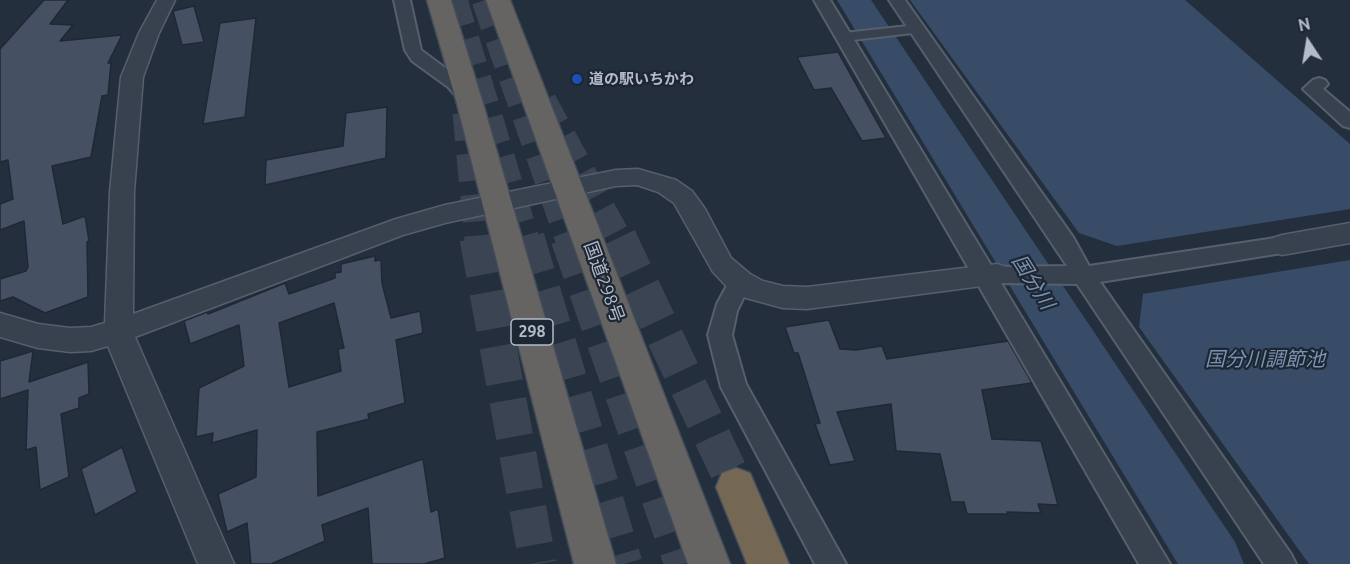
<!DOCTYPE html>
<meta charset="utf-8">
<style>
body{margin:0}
#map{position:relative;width:1350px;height:564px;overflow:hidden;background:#242f3e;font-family:Ubuntu,sans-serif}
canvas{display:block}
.north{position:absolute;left:1278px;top:12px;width:60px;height:60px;-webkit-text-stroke:4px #1d2633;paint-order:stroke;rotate:348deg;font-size:16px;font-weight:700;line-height:24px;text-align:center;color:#b4bcc9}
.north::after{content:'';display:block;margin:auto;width:21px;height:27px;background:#b4bcc9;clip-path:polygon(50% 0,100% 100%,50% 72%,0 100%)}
</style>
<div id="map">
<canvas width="1350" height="564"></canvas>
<div class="north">N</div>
</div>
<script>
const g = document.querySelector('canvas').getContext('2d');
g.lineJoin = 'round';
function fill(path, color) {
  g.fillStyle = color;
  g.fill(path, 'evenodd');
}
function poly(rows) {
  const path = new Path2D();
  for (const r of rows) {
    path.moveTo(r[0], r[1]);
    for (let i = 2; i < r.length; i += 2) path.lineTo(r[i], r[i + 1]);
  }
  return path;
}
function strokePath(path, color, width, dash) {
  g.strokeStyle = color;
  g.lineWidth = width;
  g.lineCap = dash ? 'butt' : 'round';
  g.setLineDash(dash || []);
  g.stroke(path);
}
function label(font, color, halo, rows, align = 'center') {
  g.font = font + ' Ubuntu,"Noto Sans JP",sans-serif';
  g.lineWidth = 4.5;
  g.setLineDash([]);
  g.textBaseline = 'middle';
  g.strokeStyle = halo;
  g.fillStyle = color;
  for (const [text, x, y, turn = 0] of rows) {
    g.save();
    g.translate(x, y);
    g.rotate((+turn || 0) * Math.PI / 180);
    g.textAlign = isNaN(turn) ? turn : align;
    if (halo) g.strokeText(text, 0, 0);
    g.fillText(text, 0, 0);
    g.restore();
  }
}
const water = poly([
 [910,0,1185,0,1350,144,1350,209,1117,246,1079,233],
 [1350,260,1350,564,1309,564,1139,327,1143,294]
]);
const river = poly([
 [837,0,871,0,1235,542,1244,564,1178,564,837,0]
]);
const building = poly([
 [44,0,68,0,50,24,73,25,60,41,122,35,108,63,111,63,108,95,102,96,91,157,52,166,63,224,85,216,89,241,87,242,88,297,45,313,13,297,0,301,0,279,26,271,28,267,24,221,0,230,0,204,13,199,8,160,0,162,0,49,44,0],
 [194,6,204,42,182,45,173,11,194,6],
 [256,18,245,117,203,124,220,23,256,18],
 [838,52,886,138,862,141,831,88,814,90,797,57,838,52],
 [387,107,386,158,265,185,266,160,343,146,346,113,387,107],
 [375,256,375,261,381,260,382,283,391,318,420,311,423,333,396,340,405,403,368,414,369,419,317,432,318,496,423,459,431,512,438,509,445,558,424,564,372,564,368,508,322,525,325,541,271,564,251,564,247,523,227,532,218,494,256,477,257,430,212,443,213,433,196,437,199,388,244,366,239,325,190,344,184,321,207,312,208,314,285,283,289,294,335,278,335,273,341,272,341,264,375,256],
 [334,303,344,348,338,349,341,371,289,387,279,323,334,303],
 [829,320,840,349,856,350,882,346,887,359,1008,341,1032,383,982,390,992,439,1041,441,1058,505,1038,504,1041,513,1007,512,1008,514,967,514,964,502,951,502,940,454,896,451,891,404,837,412,855,461,830,465,815,424,820,423,798,353,794,353,785,327,829,320],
 [33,351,29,382,88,362,89,394,79,398,79,408,61,414,69,477,40,490,36,447,26,450,28,390,0,399,0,361,33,351],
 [122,447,137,492,95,515,81,469,122,447]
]);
const motorwayTunnelFar1 = poly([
 [454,0,526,240],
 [485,0,569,240],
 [543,101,619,240],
 [466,113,478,240]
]);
const motorwayTunnel = poly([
 [478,238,538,564],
 [526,238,624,564],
 [569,238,683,564],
 [618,238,736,487]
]);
const pedestrian = poly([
 [917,25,921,26,921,32,844,41,838,37,844,33,917,25]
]);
const minor = poly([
 [394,0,410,0,421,50,460,79,478,100,475,104,463,104,448,87,412,61,405,50,394,0],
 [814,0,830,0,992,267,1067,266,889,0,905,0,1073,237,1089,266,1282,237,1290,239,1293,245,1290,251,1282,253,1100,282,1291,554,1296,564,1264,564,1077,284,1001,283,1170,564,1139,564,814,0],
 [1319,78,1325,80,1328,84,1323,89,1350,112,1350,128,1343,126,1303,89,1313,80,1319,78],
 [740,273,748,276,751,282,737,311,732,335,746,384,846,564,815,564,721,387,708,335,717,304,732,276,740,273]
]);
const tertiary = poly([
 [157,0,175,0,159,33,143,77,134,192,133,314,396,219,445,205,616,170,638,169,676,180,692,191,705,209,731,258,750,274,763,281,783,286,807,287,997,264,1006,267,1010,274,1006,281,997,284,807,309,783,308,746,298,730,290,713,272,674,203,658,192,637,185,616,186,445,223,403,235,135,337,234,564,198,564,108,346,91,351,70,352,38,348,0,337,0,313,38,324,70,328,91,327,105,323,110,192,121,77,139,33,157,0],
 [1350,223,1350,243,1282,255,1273,252,1269,245,1273,238,1282,235,1350,223]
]);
const trunk = poly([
 [427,0,451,0,482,100,616,564,574,564,456,100,427,0],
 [486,0,510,0,730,564,688,564,486,0]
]);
const motorway = poly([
 [736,468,750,473,789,564,747,564,716,487,722,473,736,468]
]);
const markers = [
 [577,79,6,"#1a4fb4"]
];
const farPoinames = [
 ["道の駅いちかわ",589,79]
];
const shields = [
 [532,332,42]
];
const shieldNames = [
 ["298",532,332]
];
const streetNames = [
 ["国道298号",604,282,70]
];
const waterNames = [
 ["国分川",1033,282,58],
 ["国分川調節池",1265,359]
];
fill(water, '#394c67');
fill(river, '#394c67');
fill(building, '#455162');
strokePath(building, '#1f2835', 1.5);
strokePath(motorwayTunnelFar1, '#3a4453', 27, [27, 14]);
strokePath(motorwayTunnel, '#3a4453', 37, [37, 18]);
strokePath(pedestrian, '#565f6c', 4);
strokePath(minor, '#565f6c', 4);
strokePath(tertiary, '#565f6c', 3);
strokePath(trunk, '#434c59', 3);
strokePath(motorway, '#434c59', 3);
fill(pedestrian, '#38414e');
fill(minor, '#38414e');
fill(tertiary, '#38414e');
fill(trunk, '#656462');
fill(motorway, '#746855');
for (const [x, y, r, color] of markers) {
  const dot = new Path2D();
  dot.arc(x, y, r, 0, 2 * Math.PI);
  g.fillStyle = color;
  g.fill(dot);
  strokePath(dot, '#1d2633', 2);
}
label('bold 15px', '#b4bcc9', '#1d2633', farPoinames, 'left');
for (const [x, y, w] of shields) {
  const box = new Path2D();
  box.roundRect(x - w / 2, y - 13, w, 26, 4.5);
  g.fillStyle = '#1d2633';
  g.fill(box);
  strokePath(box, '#b4bcc9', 1.5);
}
label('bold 16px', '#b4bcc9', null, shieldNames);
label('18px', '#b4bcc9', '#1d2633', streetNames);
label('italic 20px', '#7c92b1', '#1d2633', waterNames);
</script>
